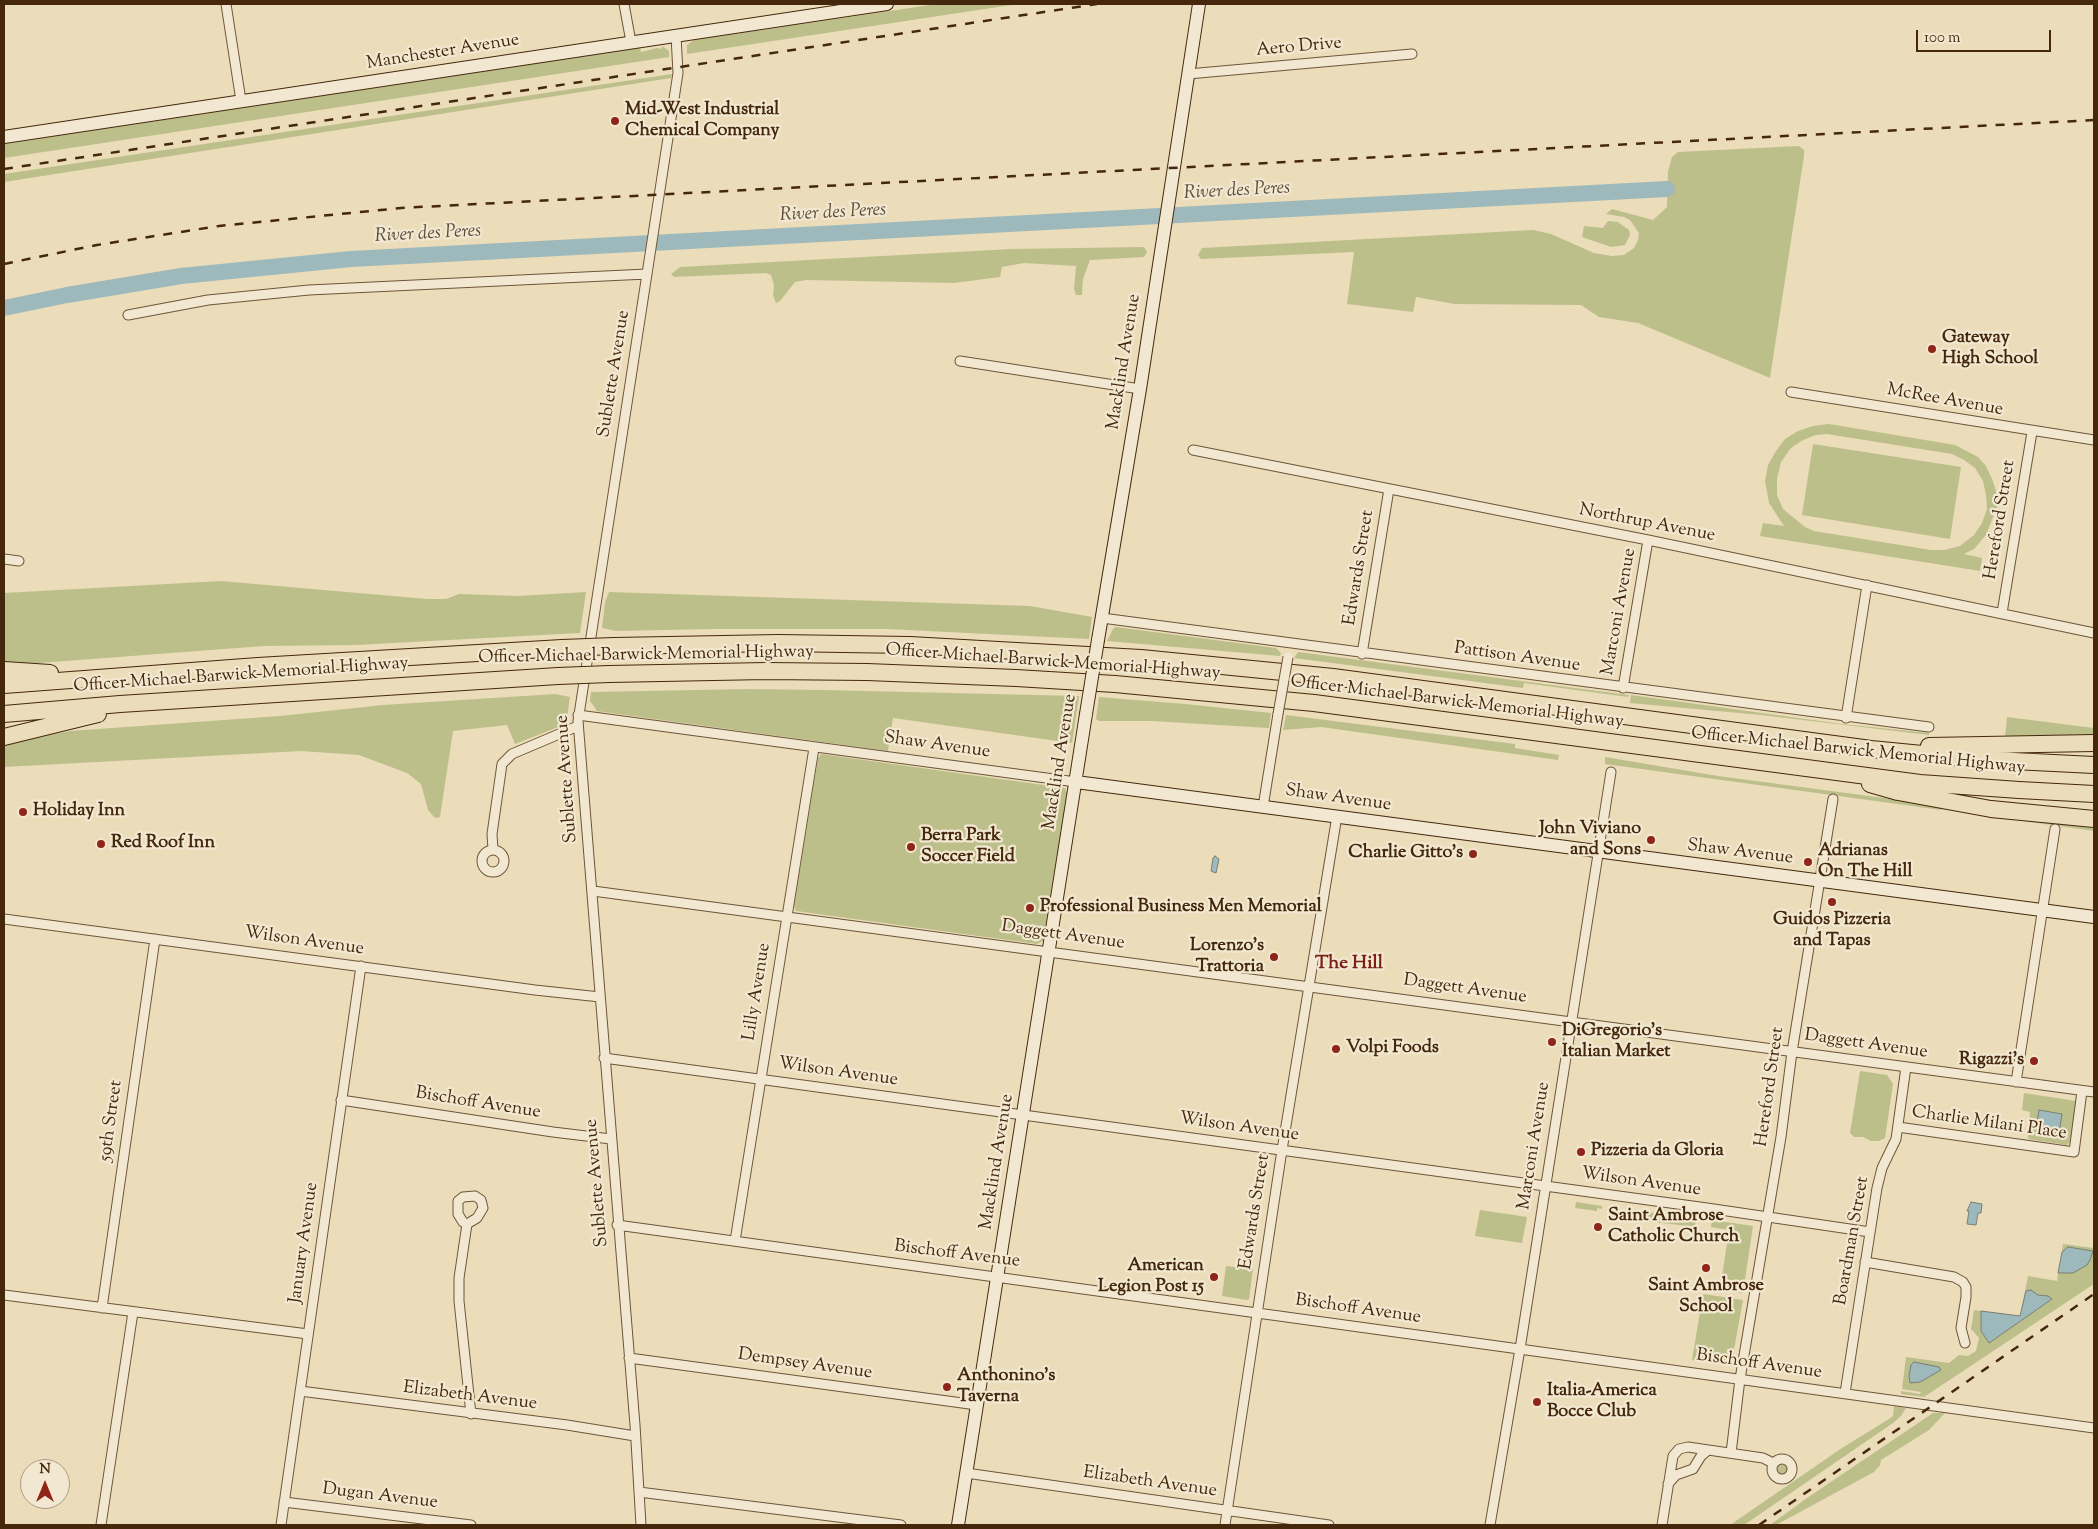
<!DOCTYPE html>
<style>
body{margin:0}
#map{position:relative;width:2098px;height:1529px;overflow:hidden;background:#ebdcba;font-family:"Sorts Mill Goudy",serif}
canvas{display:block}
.frame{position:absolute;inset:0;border:5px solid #45280c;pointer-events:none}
.north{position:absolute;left:20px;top:1459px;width:50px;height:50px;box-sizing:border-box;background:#f2e8d2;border:1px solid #ad9b83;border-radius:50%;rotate:0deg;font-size:14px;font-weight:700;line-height:20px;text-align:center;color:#45280c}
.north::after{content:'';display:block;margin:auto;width:18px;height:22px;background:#8f2418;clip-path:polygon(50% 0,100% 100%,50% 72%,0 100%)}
.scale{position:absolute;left:1916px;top:30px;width:135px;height:22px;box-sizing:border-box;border:2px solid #45280c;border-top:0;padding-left:6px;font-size:15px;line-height:18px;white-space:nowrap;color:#45280c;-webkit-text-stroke:4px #f2e8d2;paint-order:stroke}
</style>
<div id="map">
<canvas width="2098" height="1529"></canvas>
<div class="frame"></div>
<div class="north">N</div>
<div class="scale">100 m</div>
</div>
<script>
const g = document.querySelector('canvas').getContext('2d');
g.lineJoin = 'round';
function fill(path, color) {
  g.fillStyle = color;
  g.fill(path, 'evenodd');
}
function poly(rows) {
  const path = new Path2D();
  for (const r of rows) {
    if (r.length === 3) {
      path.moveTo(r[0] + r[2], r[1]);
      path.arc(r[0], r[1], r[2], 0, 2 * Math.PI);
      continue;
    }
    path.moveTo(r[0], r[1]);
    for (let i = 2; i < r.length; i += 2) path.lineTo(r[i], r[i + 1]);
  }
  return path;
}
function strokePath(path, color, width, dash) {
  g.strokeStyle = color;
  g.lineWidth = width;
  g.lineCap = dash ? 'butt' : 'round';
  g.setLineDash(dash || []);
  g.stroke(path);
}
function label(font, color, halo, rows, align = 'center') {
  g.font = font + ' "Sorts Mill Goudy",serif';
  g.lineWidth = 4.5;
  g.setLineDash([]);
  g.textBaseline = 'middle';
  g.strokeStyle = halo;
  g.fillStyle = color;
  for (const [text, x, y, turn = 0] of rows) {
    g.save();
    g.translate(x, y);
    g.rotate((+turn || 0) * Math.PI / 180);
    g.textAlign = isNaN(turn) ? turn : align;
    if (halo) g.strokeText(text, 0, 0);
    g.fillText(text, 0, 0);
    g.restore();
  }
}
const green = poly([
 [937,4,1018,4,687,54,687,45,694,40],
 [662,46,669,51,669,57,4,158,4,144,640,48,641,52,657,48,661,49],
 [672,74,671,78,4,182,4,174],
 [1799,146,1804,150,1804,156,1770,378,1638,323,1599,317,1581,305,1454,304,1416,297,1413,312,1347,304,1354,252,1201,259,1198,255,1202,248,1533,230,1551,234,1594,253,1612,256,1624,255,1634,248,1638,240,1639,233,1630,220,1624,217,1606,214,1612,209,1653,220,1667,207,1668,172,1672,157,1678,152],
 [1608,221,1618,222,1629,230,1630,235,1625,245,1611,247,1582,237,1584,226,1603,228],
 [1144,247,1147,252,1144,257,1090,260,1083,279,1082,295,1076,295,1074,289,1076,266,1024,263,1002,267,1000,277,954,283,806,280,795,282,780,301,776,303,773,295,774,285,771,275,766,273,674,277,671,274,680,267,1011,249],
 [1829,424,1955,445,1978,457,1986,466,1992,479,1996,491,1997,507,1986,535,1974,549,1964,554,1982,558,1980,571,1760,536,1763,523,1784,526,1769,503,1765,481,1768,465,1776,451,1785,439,1798,431,1813,426],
 [1827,434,1952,454,1964,460,1975,468,1983,481,1986,495,1987,509,1982,523,1974,535,1960,546,1944,550,1931,550,1814,531,1805,527,1783,509,1777,495,1777,479,1781,462,1791,448,1803,440,1816,435],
 [1813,444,1961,467,1950,539,1802,515],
 [221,581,427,599,446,599,459,594,518,596,586,592,580,633,356,645,264,646,39,663,4,663,4,593],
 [609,592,1030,606,1092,617,1089,639,887,629,713,629,616,631,602,628,605,602],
 [1116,627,1276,648,1281,653,1280,656,1107,641,1113,629],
 [1298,652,1629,695,1628,697,1524,683,1523,688,1294,658],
 [750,689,823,690,1079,696,1072,743,893,718,888,751,596,711,596,709,590,701,591,692],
 [555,694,570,697,567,717,564,723,566,724,515,744,507,725,453,731,440,817,435,818,428,810,421,784,407,773,359,755,301,751,4,767,4,744,70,731,280,716,383,705],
 [1631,695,1842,724,1929,733,1929,735,1761,715,1630,703],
 [1099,697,1185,704,1271,713,1269,728,1151,721,1099,721,1096,719],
 [1286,715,1515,744,1515,748,1559,755,1558,760,1321,727,1283,730],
 [2007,717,2094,728,2094,735,2005,738],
 [821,754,1065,788,1067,793,1043,941,1037,944,796,911,794,906,818,758],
 [1605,757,1718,776,1914,802,1942,808,1941,810,1605,764],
 [2023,819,2094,828,2094,831,2023,821],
 [1860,1071,1887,1075,1893,1084,1885,1138,1879,1141,1871,1141,1863,1137,1854,1137,1850,1133],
 [2024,1093,2076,1101,2071,1141,2067,1145,2028,1139,2030,1112,2022,1110],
 [1576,1202,1602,1206,1602,1209,1597,1208,1597,1211,1575,1208],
 [1635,1215,5.5],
 [1480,1210,1527,1217,1522,1243,1475,1236],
 [1647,1212,1696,1218,1695,1227,1646,1221],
 [1712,1220,1753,1226,1743,1293,1720,1290,1729,1230,1711,1227],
 [2063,1244,2094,1248,2094,1284,1924,1397,1901,1394,1901,1391,1920,1394,1921,1392,1902,1389,1906,1357,1949,1363,1959,1355,1968,1356,1976,1351,1979,1338,1971,1329,1974,1310,2020,1316,2028,1276,2057,1281],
 [1226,1266,1253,1269,1249,1299,1247,1300,1222,1296],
 [1703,1294,1743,1300,1731,1366,1692,1360],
 [1894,1406,1906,1408,1901,1416,1893,1423,1744,1525,1730,1525,1842,1448,1889,1419,1893,1416],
 [1933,1413,1945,1413,1929,1430,1881,1460,1880,1465,1874,1472,1776,1525,1770,1525,1807,1498],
 [1782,1469,6]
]);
const water = poly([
 [1215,856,1219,859,1216,873,1211,871,1213,858,1215,856],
 [2039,1110,2062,1114,2059,1133,2036,1128,2039,1110],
 [1971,1202,1982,1204,1981,1213,1978,1213,1976,1225,1967,1224,1969,1211,1967,1211,1971,1202],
 [2068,1247,2093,1251,2090,1260,2087,1265,2073,1273,2058,1273,2062,1252,2068,1247],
 [2031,1290,2038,1295,2048,1296,2052,1299,1989,1343,1981,1331,1981,1311,2020,1316,2026,1291,2031,1290],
 [1914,1362,1939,1367,1941,1370,1920,1382,1910,1383,1909,1376,1911,1365,1914,1362]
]);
const river = poly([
 [4,308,67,295,181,276,351,259,1667,189]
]);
const street = poly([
 [226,4,241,101],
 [624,4,631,42],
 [1188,74,1412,54],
 [128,315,208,300,309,290,647,274],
 [960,361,1140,389],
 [1791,392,2094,440],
 [1193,450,1648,540,2094,633],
 [4,559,19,561],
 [2002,613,2032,432],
 [1102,618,1929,727],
 [1362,654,1389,489],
 [1623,688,1648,540],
 [578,715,1076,782],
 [1846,718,1867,585],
 [1263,807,1278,714],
 [493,861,11],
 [493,850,492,834,502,764,512,754,578,726],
 [593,891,2094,1092],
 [4,919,535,990,600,997],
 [604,1058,1707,1208,1870,1232],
 [2016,1082,2055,829],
 [341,1100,553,1132,611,1139],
 [1898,1127,2074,1152,2082,1091],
 [467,1224,463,1222,458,1214,458,1201,463,1197,475,1196,481,1200,483,1208,477,1218,467,1224,459,1278,459,1301,471,1414],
 [617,1225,2094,1428],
 [735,1241,814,748],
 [1865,1262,1954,1277,1963,1282,1966,1287,1966,1297,1961,1328,1965,1343],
 [4,1295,308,1334],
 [102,1308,155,939],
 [629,1358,977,1405],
 [300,1391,567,1425,635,1436],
 [1845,1393,1877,1188,1882,1168,1896,1139,1906,1067],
 [1731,1453,1740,1379,1781,1137,1792,1052,1833,799],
 [1782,1469,10],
 [966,1473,1329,1525],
 [1668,1484,1676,1475,1693,1469,1701,1456,1708,1450],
 [639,1492,901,1525],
 [284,1502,471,1525],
 [101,1525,133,1312],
 [281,1525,361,966],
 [641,1525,635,1425,578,721,678,73,676,36],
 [1225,1525,1282,1150,1337,816],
 [1490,1525,1520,1349,1611,772],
 [1662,1525,1673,1456,1679,1449,1688,1447,1763,1458,1773,1463]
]);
const secondary = poly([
 [4,137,887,4],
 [1098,640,1140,389,1199,4],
 [1076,782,2094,917],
 [958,1525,1086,714]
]);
const highway = poly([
 [614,646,778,643,910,645,1141,658,1333,677,1871,749,1973,759,2094,765],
 [4,670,50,673],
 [609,674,766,671,867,672,1016,678,1115,684,1314,703,1920,783,2019,790,2094,794],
 [4,685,258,666,562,648],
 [4,714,120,704,558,676],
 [4,737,98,714],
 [1929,746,2094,743],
 [1870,784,1898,792,1991,809,2094,819]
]);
const rail = poly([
 [4,169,1097,4],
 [4,264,97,245,219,226,401,208,2094,120],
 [1759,1525,2094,1294]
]);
const streetBridge = poly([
 [1278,714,1288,657]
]);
const secondaryBridge = poly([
 [1086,714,1098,640]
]);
const highwayBridge = poly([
 [562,648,614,646],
 [558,676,609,674]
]);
const markers = [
 [615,121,5,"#8f2418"],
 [1932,349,5,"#8f2418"],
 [23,812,5,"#8f2418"],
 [1651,840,5,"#8f2418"],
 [101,844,5,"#8f2418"],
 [911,847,5,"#8f2418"],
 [1473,854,5,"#8f2418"],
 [1808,862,5,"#8f2418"],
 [1832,902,5,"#8f2418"],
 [1030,908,5,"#8f2418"],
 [1274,957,5,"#8f2418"],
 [1552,1042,5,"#8f2418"],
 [1336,1049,5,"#8f2418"],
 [2034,1061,5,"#8f2418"],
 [1581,1152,5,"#8f2418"],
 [1598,1227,5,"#8f2418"],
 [1706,1268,5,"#8f2418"],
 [1214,1277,5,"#8f2418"],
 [947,1387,5,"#8f2418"],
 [1537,1402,5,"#8f2418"]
];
const streetNames = [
 ["Aero Drive",1299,48,-5],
 ["Manchester Avenue",443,53,-9],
 ["Macklind Avenue",1125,362,-81],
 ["Sublette Avenue",615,374,-81],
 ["McRee Avenue",1945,401,10],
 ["Hereford Street",2001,520,-81],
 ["Northrup Avenue",1647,524,11],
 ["Edwards Street",1360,568,-81],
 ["Marconi Avenue",1620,612,-80],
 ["Officer Michael Barwick Memorial Highway",646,656,-1],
 ["Pattison Avenue",1517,658,8],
 ["Officer Michael Barwick Memorial Highway",1053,663,4],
 ["Officer Michael Barwick Memorial Highway",241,676,-4],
 ["Officer Michael Barwick Memorial Highway",1457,703,7],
 ["Shaw Avenue",937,746,8],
 ["Officer Michael Barwick Memorial Highway",1858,752,6],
 ["Macklind Avenue",1061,762,-81],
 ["Sublette Avenue",568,779,-94],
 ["Shaw Avenue",1338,799,8],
 ["Shaw Avenue",1740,853,7],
 ["Daggett Avenue",1063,936,8],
 ["Wilson Avenue",304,942,8],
 ["Daggett Avenue",1465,990,8],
 ["Lilly Avenue",758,992,-81],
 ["Daggett Avenue",1866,1045,8],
 ["Wilson Avenue",838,1073,8],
 ["Hereford Street",1771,1087,-82],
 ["Bischoff Avenue",478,1104,9],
 ["59th Street",112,1121,-82],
 ["Charlie Milani Place",1989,1124,8],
 ["Wilson Avenue",1239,1128,8],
 ["Marconi Avenue",1535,1146,-81],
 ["Macklind Avenue",998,1162,-81],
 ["Sublette Avenue",598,1183,-95],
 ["Wilson Avenue",1641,1183,8],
 ["Edwards Street",1256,1212,-81],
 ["Boardman Street",1853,1241,-80],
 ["January Avenue",305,1243,-82],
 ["Bischoff Avenue",957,1255,7],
 ["Bischoff Avenue",1358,1310,8],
 ["Dempsey Avenue",805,1365,8],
 ["Bischoff Avenue",1759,1365,8],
 ["Elizabeth Avenue",470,1397,7],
 ["Elizabeth Avenue",1150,1483,8],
 ["Dugan Avenue",380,1497,7]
];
const poiNames = [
 ["Mid-West Industrial",625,111],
 ["Chemical Company",625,132],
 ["Gateway",1942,339],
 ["High School",1942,360],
 ["Holiday Inn",33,812],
 ["John Viviano",1641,830,"right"],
 ["and Sons",1641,851,"right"],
 ["Berra Park",921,837],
 ["Soccer Field",921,858],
 ["Red Roof Inn",111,844],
 ["Adrianas",1818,852],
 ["On The Hill",1818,873],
 ["Charlie Gitto's",1463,854,"right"],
 ["Professional Business Men Memorial",1040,908],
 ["Guidos Pizzeria",1832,921,"center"],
 ["and Tapas",1832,942,"center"],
 ["Lorenzo's",1264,947,"right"],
 ["Trattoria",1264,968,"right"],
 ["DiGregorio's",1562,1032],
 ["Italian Market",1562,1053],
 ["Volpi Foods",1346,1049],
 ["Rigazzi's",2024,1061,"right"],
 ["Pizzeria da Gloria",1591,1152],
 ["Saint Ambrose",1608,1217],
 ["Catholic Church",1608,1238],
 ["American",1204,1267,"right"],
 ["Legion Post 15",1204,1288,"right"],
 ["Saint Ambrose",1706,1287,"center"],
 ["School",1706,1308,"center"],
 ["Anthonino's",957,1377],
 ["Taverna",957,1398],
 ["Italia-America",1547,1392],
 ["Bocce Club",1547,1413]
];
const waterNames = [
 ["River des Peres",1237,192,-3],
 ["River des Peres",833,214,-3],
 ["River des Peres",428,235,-3]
];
const neighbourhoodNames = [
 ["The Hill",1349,965]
];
fill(green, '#bdbf8b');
fill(water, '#9eb9bb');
strokePath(water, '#7a7f75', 1);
strokePath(river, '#9eb9bb', 16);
strokePath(street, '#6e5538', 11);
strokePath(secondary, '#45280c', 14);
strokePath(highway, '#45280c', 18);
strokePath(street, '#f2e8d2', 9);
strokePath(secondary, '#f2e8d2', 12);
strokePath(highway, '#ebdcba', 16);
strokePath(rail, '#45280c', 2.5, [9, 9]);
strokePath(streetBridge, '#6e5538', 11, []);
strokePath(secondaryBridge, '#45280c', 14, []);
strokePath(highwayBridge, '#45280c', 18, []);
strokePath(streetBridge, '#f2e8d2', 9);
strokePath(secondaryBridge, '#f2e8d2', 12);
strokePath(highwayBridge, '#ebdcba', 16);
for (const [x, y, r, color] of markers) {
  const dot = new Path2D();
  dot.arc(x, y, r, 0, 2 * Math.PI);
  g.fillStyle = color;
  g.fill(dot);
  strokePath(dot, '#f2e8d2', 2);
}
label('18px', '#45280c', '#f2e8d2', streetNames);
label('bold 18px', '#45280c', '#f2e8d2', poiNames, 'left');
label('italic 19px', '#5b4c38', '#f2e8d2', waterNames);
label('bold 19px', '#7a1f14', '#f2e8d2', neighbourhoodNames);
</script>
